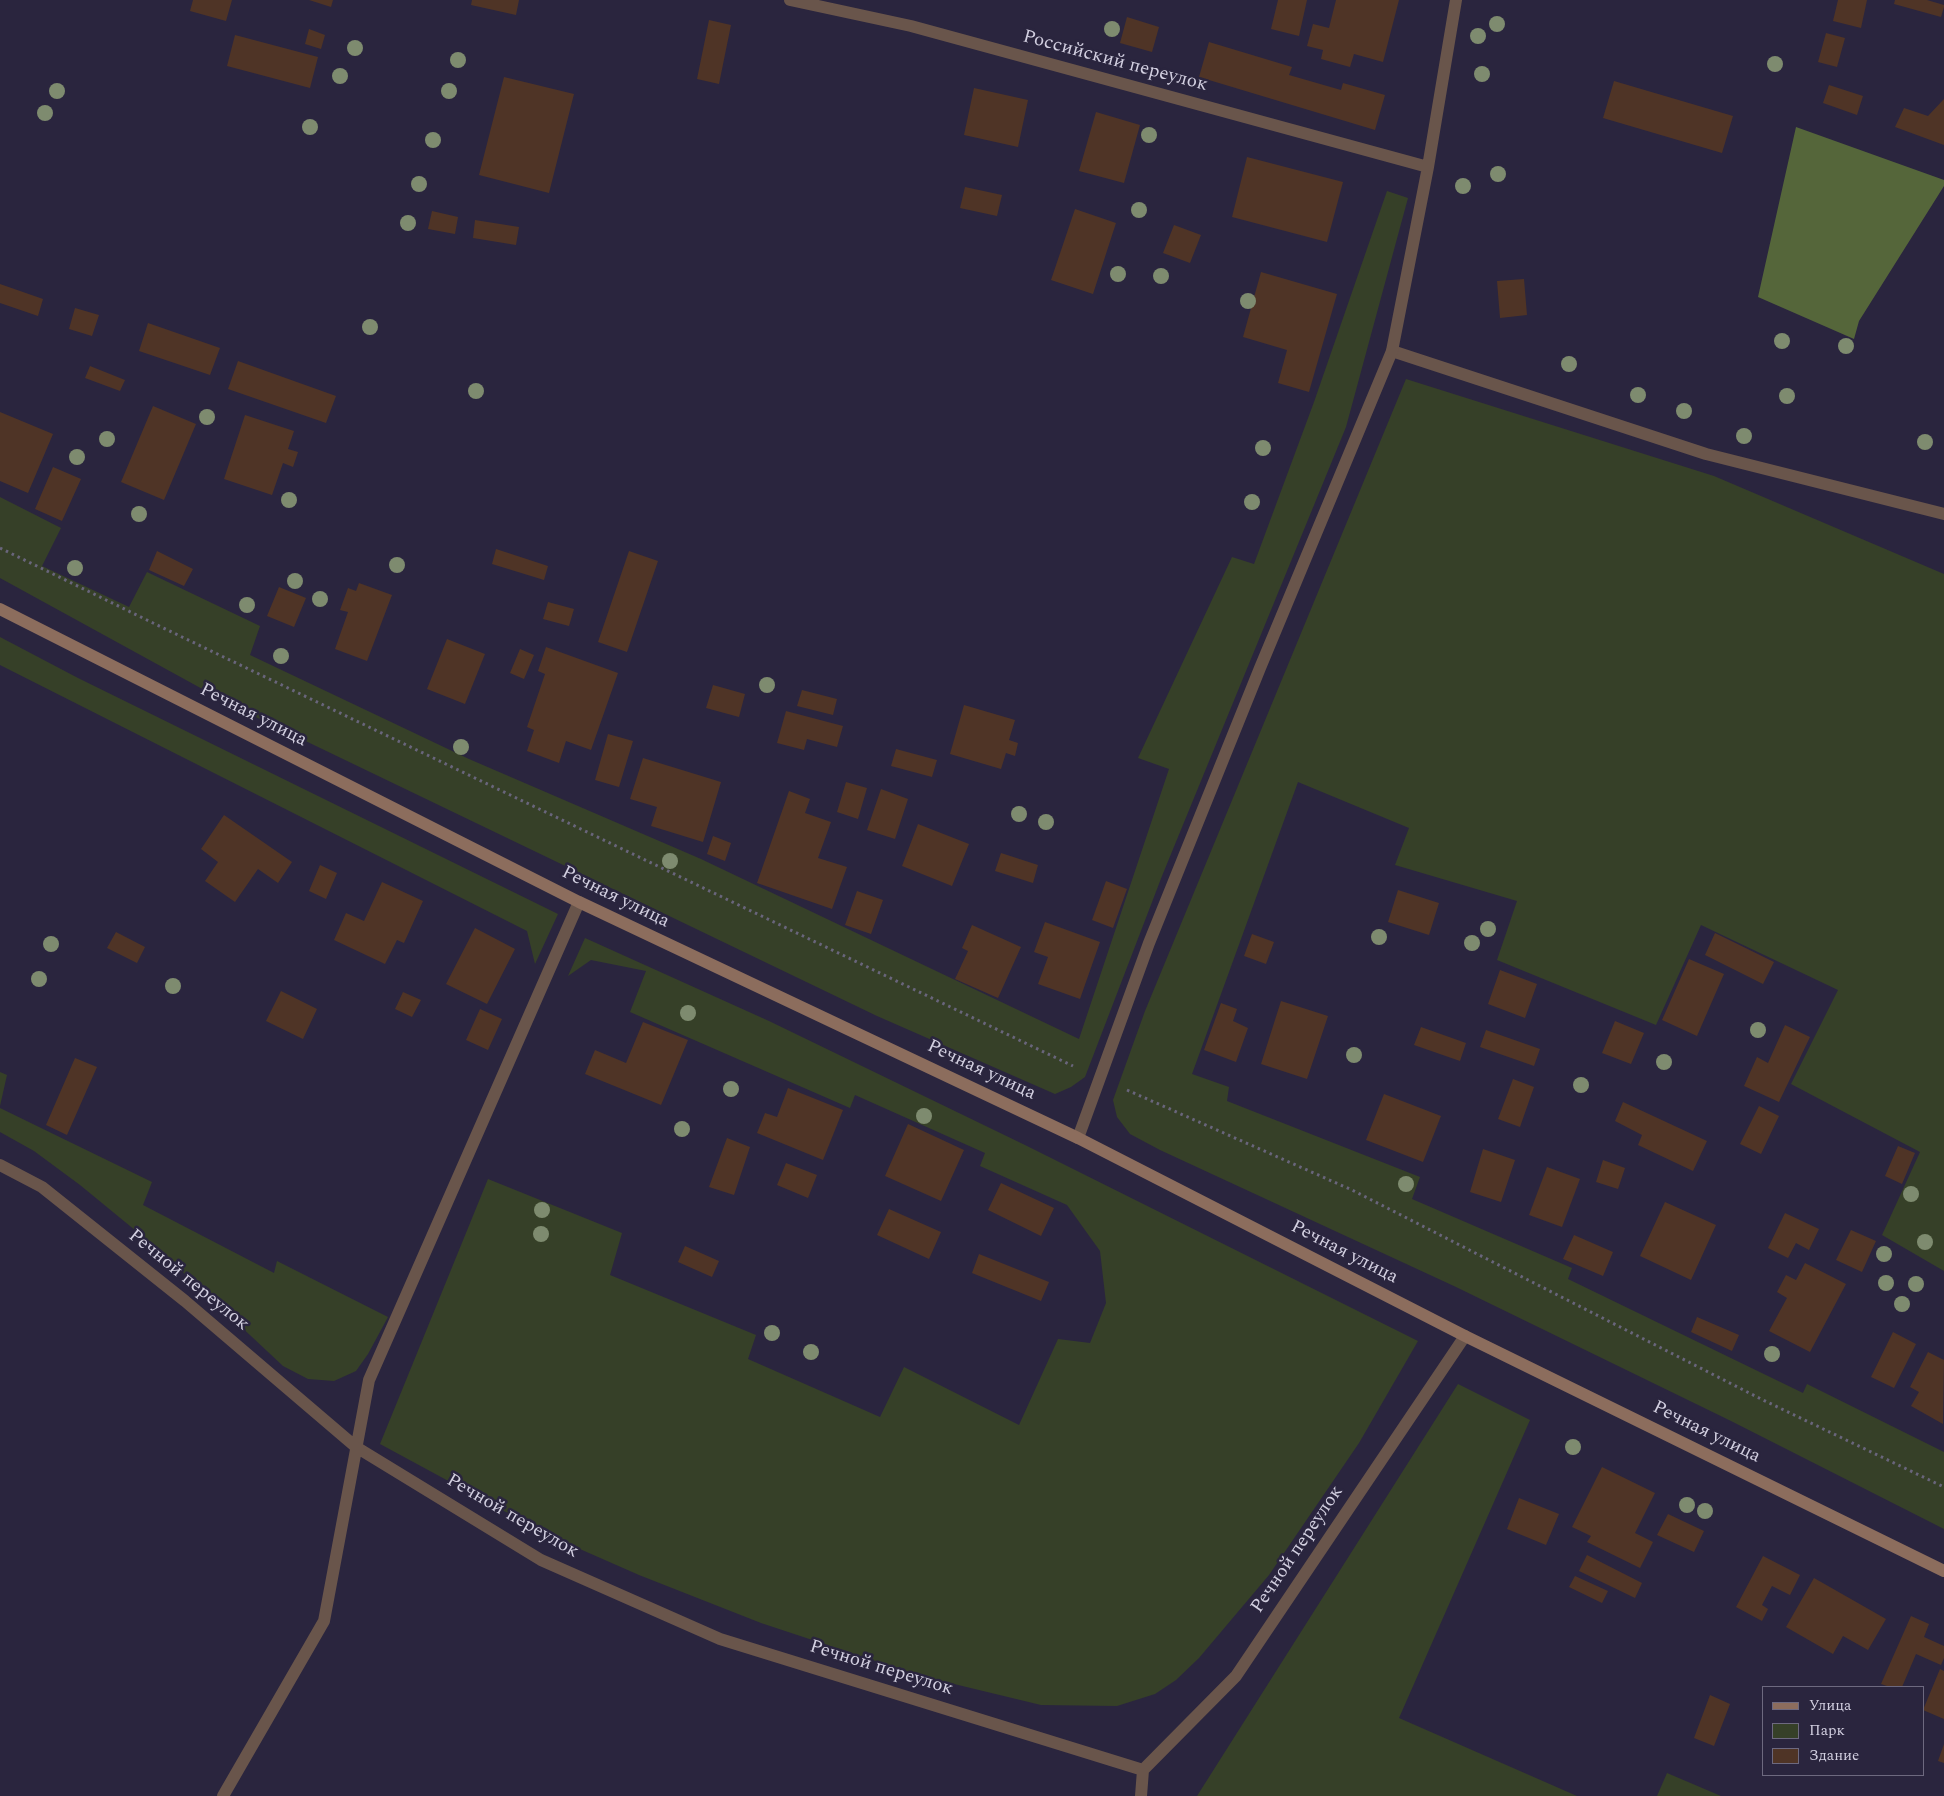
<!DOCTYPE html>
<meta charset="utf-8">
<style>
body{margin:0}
#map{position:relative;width:1944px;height:1796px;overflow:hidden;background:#2a253e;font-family:Spectral,serif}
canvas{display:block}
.legend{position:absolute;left:1762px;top:1686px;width:162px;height:90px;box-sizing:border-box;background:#2a253e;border:1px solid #6d697f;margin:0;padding:6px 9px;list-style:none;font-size:15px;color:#d2cfe0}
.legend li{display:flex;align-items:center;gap:10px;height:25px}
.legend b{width:25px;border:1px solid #6d697f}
</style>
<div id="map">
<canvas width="1944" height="1796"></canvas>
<ul class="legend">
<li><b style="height:6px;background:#8c6d5d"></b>Улица</li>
<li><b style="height:14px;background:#364028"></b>Парк</li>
<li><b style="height:14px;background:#4f3426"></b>Здание</li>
</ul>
</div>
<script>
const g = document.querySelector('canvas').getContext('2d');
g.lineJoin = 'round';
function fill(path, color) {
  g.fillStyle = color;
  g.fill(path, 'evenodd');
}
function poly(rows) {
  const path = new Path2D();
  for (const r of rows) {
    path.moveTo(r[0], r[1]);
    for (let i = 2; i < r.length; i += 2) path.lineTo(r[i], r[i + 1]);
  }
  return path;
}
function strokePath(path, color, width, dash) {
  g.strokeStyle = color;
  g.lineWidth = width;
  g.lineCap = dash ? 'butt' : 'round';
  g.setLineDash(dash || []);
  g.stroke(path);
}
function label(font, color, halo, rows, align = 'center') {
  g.font = font + ' Spectral,serif';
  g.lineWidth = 5;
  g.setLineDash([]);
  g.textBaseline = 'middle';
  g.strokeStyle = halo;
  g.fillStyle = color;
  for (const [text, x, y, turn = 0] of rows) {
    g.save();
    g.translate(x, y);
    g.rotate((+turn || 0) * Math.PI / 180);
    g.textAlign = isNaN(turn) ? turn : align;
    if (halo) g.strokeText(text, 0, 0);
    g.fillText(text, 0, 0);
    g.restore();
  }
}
const green = poly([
 [1387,191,1408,198,1346,427,1162,876,1085,1077,1071,1087,1055,1094,877,1016,237,708,0,578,0,497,61,528,42,566,129,607,147,572,260,626,250,655,469,759,701,859,1079,1039,1169,769,1138,758,1232,557,1254,564,1314,402],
 [1406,379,1714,476,1944,574,1944,1271,1882,1235,1920,1152,1791,1084,1838,990,1701,925,1656,1025,1497,960,1517,901,1395,865,1409,828,1298,782,1192,1074,1229,1087,1227,1101,1420,1177,1412,1199,1572,1268,1568,1279,1803,1393,1807,1384,1944,1452,1944,1529,1731,1421,1456,1287,1160,1150,1130,1134,1117,1117,1113,1100,1145,1011],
 [0,637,78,678,558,914,535,964,527,931,0,665],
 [585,938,769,1021,1025,1145,1418,1341,1359,1443,1269,1575,1199,1658,1176,1680,1155,1694,1117,1706,1041,1705,921,1676,761,1623,639,1575,573,1546,502,1510,380,1444,488,1179,622,1233,610,1275,756,1335,748,1359,880,1417,904,1367,1019,1425,1058,1339,1090,1343,1106,1303,1100,1251,1067,1205,980,1166,985,1153,855,1095,850,1108,630,1012,646,971,591,960,568,976],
 [0,1072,7,1075,0,1106],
 [0,1108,152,1182,143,1205,274,1273,277,1261,388,1317,368,1354,356,1371,334,1381,308,1379,283,1366,158,1249,80,1185,34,1151,0,1132],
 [1458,1384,1530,1420,1399,1718,1577,1796,1197,1796],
 [1667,1773,1721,1796,1657,1796]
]);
const forest = poly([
 [1796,127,1944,180,1944,186,1859,321,1854,339,1758,297]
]);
const building = poly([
 [193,0,232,0,226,21,190,11],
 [309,0,333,0,331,7],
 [472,0,519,0,516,15,471,5],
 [1278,0,1307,0,1299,36,1271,29],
 [1336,0,1399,0,1383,62,1354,54,1350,67,1321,59,1323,50,1307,46,1313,24,1329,28],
 [1838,0,1867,0,1861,28,1833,21],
 [1895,0,1927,0,1944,5,1944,7,1941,17,1894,4],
 [1127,17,1159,27,1152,52,1120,43],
 [709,20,731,25,719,84,697,79],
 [309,29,325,35,321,49,305,44],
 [1826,33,1845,38,1837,67,1818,62],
 [235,35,318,57,310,88,227,66],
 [1209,42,1292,67,1289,75,1341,90,1343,83,1385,95,1375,130,1199,77],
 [504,77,574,94,549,193,479,175],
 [1614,81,1733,116,1722,153,1603,118],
 [1829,85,1863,96,1857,115,1823,103],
 [974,88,1028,100,1018,147,964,135],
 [1944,99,1944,145,1895,127,1904,108,1928,116],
 [1096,112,1140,125,1124,183,1079,171],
 [1247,157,1343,182,1327,242,1232,217],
 [965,187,1002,195,997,216,960,208],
 [1075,209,1116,223,1093,294,1051,280],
 [432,211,458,217,455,234,428,229],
 [475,220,519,227,516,245,473,238],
 [1174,225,1201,235,1190,263,1163,253],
 [1261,272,1337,294,1309,392,1278,383,1287,350,1243,337],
 [1524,279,1527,315,1500,318,1497,281],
 [0,284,43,299,38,316,0,303],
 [75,308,99,315,92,336,69,329],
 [148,323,220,348,210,375,139,351],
 [238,361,336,396,326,423,228,389],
 [90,366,125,380,120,391,85,378],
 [153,406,196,424,164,500,121,482],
 [0,412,53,434,28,493,0,481],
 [245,415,294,431,288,449,298,452,293,467,283,463,272,495,224,479],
 [53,467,81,479,62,521,35,509],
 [496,549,548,566,544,580,492,564],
 [157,551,193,569,184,586,149,570],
 [629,551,658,561,627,652,598,642],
 [359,583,392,595,367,661,335,649,348,612,340,610,348,588,356,591],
 [279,587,306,598,294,627,267,616],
 [548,602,574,609,569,626,543,619],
 [447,639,485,654,465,704,427,689],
 [546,647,618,673,591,750,566,741,559,763,527,751,534,730,527,727,545,674,538,671],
 [520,649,534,655,524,679,510,673],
 [713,685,745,694,739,717,706,708],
 [802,690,837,699,833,715,797,706],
 [964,705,1015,720,1009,740,1018,743,1015,756,1006,753,1001,769,950,754],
 [786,711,843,726,837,747,807,739,804,750,777,743],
 [608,734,633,741,619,787,595,780],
 [896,749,937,760,932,777,891,766],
 [643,758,721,782,703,842,651,826,657,807,630,799],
 [846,782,867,788,858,819,837,812],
 [881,789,908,799,895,839,867,830],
 [789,791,810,799,805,813,831,822,818,858,847,867,832,909,757,883],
 [224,815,292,862,278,883,258,869,235,902,205,881,218,862,201,849],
 [918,824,969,844,952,886,902,866],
 [713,836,731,843,725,861,707,854],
 [1001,853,1038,865,1033,883,995,871],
 [320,865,337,873,326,899,309,891],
 [1106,881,1127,889,1113,928,1092,920],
 [382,882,423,901,404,943,397,940,385,964,334,940,346,913,364,921],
 [1398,890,1439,903,1429,935,1388,922],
 [857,891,883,900,871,934,845,925],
 [1045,922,1100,942,1080,999,1038,984,1048,957,1034,952],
 [972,925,1021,947,998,998,955,979,968,951,962,948],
 [475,928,515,949,487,1004,446,984],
 [116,932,145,947,137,963,107,948],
 [1715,933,1774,962,1763,984,1705,955],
 [1252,934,1274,942,1266,964,1244,956],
 [1689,959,1724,974,1697,1036,1662,1020],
 [1500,970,1537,984,1525,1018,1488,1004],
 [281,991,317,1009,303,1039,266,1021],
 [403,992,421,1000,412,1017,395,1009],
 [1281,1001,1328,1016,1307,1079,1261,1064],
 [1221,1003,1237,1009,1233,1021,1248,1028,1236,1062,1204,1050],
 [480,1009,502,1019,488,1050,466,1040],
 [1615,1021,1644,1033,1631,1064,1602,1053],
 [643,1022,688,1040,661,1105,585,1074,595,1050,626,1063],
 [1785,1025,1810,1037,1779,1102,1744,1086,1757,1057,1768,1063],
 [1421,1027,1466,1043,1460,1061,1414,1045],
 [1486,1030,1540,1049,1534,1066,1480,1047],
 [75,1058,97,1067,67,1135,46,1125],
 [1513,1079,1534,1087,1520,1127,1498,1119],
 [788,1088,843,1110,823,1160,757,1133,765,1113,777,1117],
 [1384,1094,1441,1116,1423,1162,1366,1140],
 [1623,1102,1707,1141,1693,1171,1638,1145,1642,1135,1615,1121],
 [1759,1106,1779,1116,1761,1154,1740,1144],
 [908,1124,964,1150,941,1201,885,1176],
 [727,1138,750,1147,734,1195,709,1187],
 [1898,1146,1915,1153,1902,1184,1885,1176],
 [1483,1149,1515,1160,1501,1202,1470,1192],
 [1603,1160,1625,1168,1618,1189,1596,1182],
 [786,1163,817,1175,808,1198,777,1185],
 [1547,1167,1580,1179,1562,1227,1529,1215],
 [1001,1183,1054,1208,1041,1236,988,1210],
 [1665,1202,1716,1225,1691,1280,1640,1256],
 [889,1209,941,1232,929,1259,877,1235],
 [1785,1213,1819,1229,1809,1250,1796,1243,1788,1258,1768,1248],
 [1851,1230,1876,1241,1862,1272,1836,1260],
 [1574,1235,1613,1252,1603,1276,1563,1259],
 [685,1246,719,1261,712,1277,678,1262],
 [979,1254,1049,1282,1041,1301,972,1273],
 [1805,1263,1846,1284,1810,1352,1769,1331,1787,1298,1777,1292,1786,1275,1796,1280],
 [1697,1317,1739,1335,1732,1351,1691,1332],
 [1893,1332,1916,1344,1894,1388,1871,1377],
 [1928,1352,1944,1360,1943,1424,1911,1406,1919,1392,1910,1387],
 [1602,1467,1655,1493,1635,1533,1653,1542,1640,1568,1587,1542,1591,1536,1572,1527],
 [1519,1498,1559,1514,1546,1545,1507,1529],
 [1668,1514,1704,1531,1694,1552,1657,1535],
 [1587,1555,1642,1583,1635,1598,1579,1571],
 [1763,1556,1800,1575,1790,1595,1772,1586,1762,1605,1768,1609,1762,1621,1736,1607],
 [1575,1576,1608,1591,1602,1603,1569,1587],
 [1814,1578,1886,1619,1868,1650,1843,1636,1833,1654,1786,1627],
 [1911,1616,1929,1624,1924,1637,1944,1646,1944,1658,1941,1665,1916,1654,1902,1687,1890,1687,1881,1684],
 [1940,1669,1944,1671,1944,1719,1923,1710],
 [1710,1695,1730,1704,1714,1746,1694,1738],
 [1944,1744,1944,1763,1938,1761]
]);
const path = poly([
 [0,548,153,623,1073,1066],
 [1127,1090,1352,1190,1763,1400,1944,1487]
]);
const lane = poly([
 [1392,351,1706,454,1944,514]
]);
const street = poly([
 [790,0,911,26,1428,167],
 [1078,1138,1149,943,1260,668,1392,351,1428,167,1456,0],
 [0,1165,42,1187,185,1301,356,1447,541,1560,720,1639,1143,1770,1141,1796],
 [1143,1770,1236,1676,1465,1336],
 [223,1796,324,1621,369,1380,579,902]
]);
const secondary = poly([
 [0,609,579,902,1078,1138,1465,1336,1944,1571]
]);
const trees = [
 [1497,24],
 [1112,29],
 [1478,36],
 [355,48],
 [458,60],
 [1775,64],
 [1482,74],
 [340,76],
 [57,91],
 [449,91],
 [45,113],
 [310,127],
 [1149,135],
 [433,140],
 [1498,174],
 [419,184],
 [1463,186],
 [1139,210],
 [408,223],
 [1118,274],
 [1161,276],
 [1248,301],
 [370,327],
 [1782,341],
 [1846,346],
 [1569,364],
 [476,391],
 [1638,395],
 [1787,396],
 [1684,411],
 [207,417],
 [1744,436],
 [107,439],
 [1925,442],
 [1263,448],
 [77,457],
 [289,500],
 [1252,502],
 [139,514],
 [397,565],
 [75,568],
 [295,581],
 [320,599],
 [247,605],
 [281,656],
 [767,685],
 [461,747],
 [1019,814],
 [1046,822],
 [670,861],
 [1488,929],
 [1379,937],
 [1472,943],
 [51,944],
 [39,979],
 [173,986],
 [688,1013],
 [1758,1030],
 [1354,1055],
 [1664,1062],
 [1581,1085],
 [731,1089],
 [924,1116],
 [682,1129],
 [1406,1184],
 [1911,1194],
 [542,1210],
 [541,1234],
 [1925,1242],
 [1884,1254],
 [1886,1283],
 [1916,1284],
 [1902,1304],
 [772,1333],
 [811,1352],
 [1772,1354],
 [1573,1447],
 [1687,1505],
 [1705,1511]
];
const streetNames = [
 ["Российский переулок",1115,62,15],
 ["Речная улица",253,716,27],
 ["Речная улица",615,898,26],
 ["Речная улица",981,1071,25],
 ["Речная улица",1344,1253,27],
 ["Речной переулок",188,1281,39],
 ["Речная улица",1706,1433,26],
 ["Речной переулок",512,1517,30],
 ["Речной переулок",1298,1550,-56],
 ["Речной переулок",881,1669,17]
];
fill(green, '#364028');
fill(forest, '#55663a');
fill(building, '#4f3426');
strokePath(path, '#69657b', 3, [2.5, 4]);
strokePath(lane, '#69554b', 12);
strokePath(street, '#69554b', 12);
strokePath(secondary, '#8c6d5d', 12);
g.fillStyle = '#7e8b6f';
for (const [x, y] of trees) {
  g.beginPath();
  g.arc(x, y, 8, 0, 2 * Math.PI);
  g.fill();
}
label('19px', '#d2cfe0', '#2a253e', streetNames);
</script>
